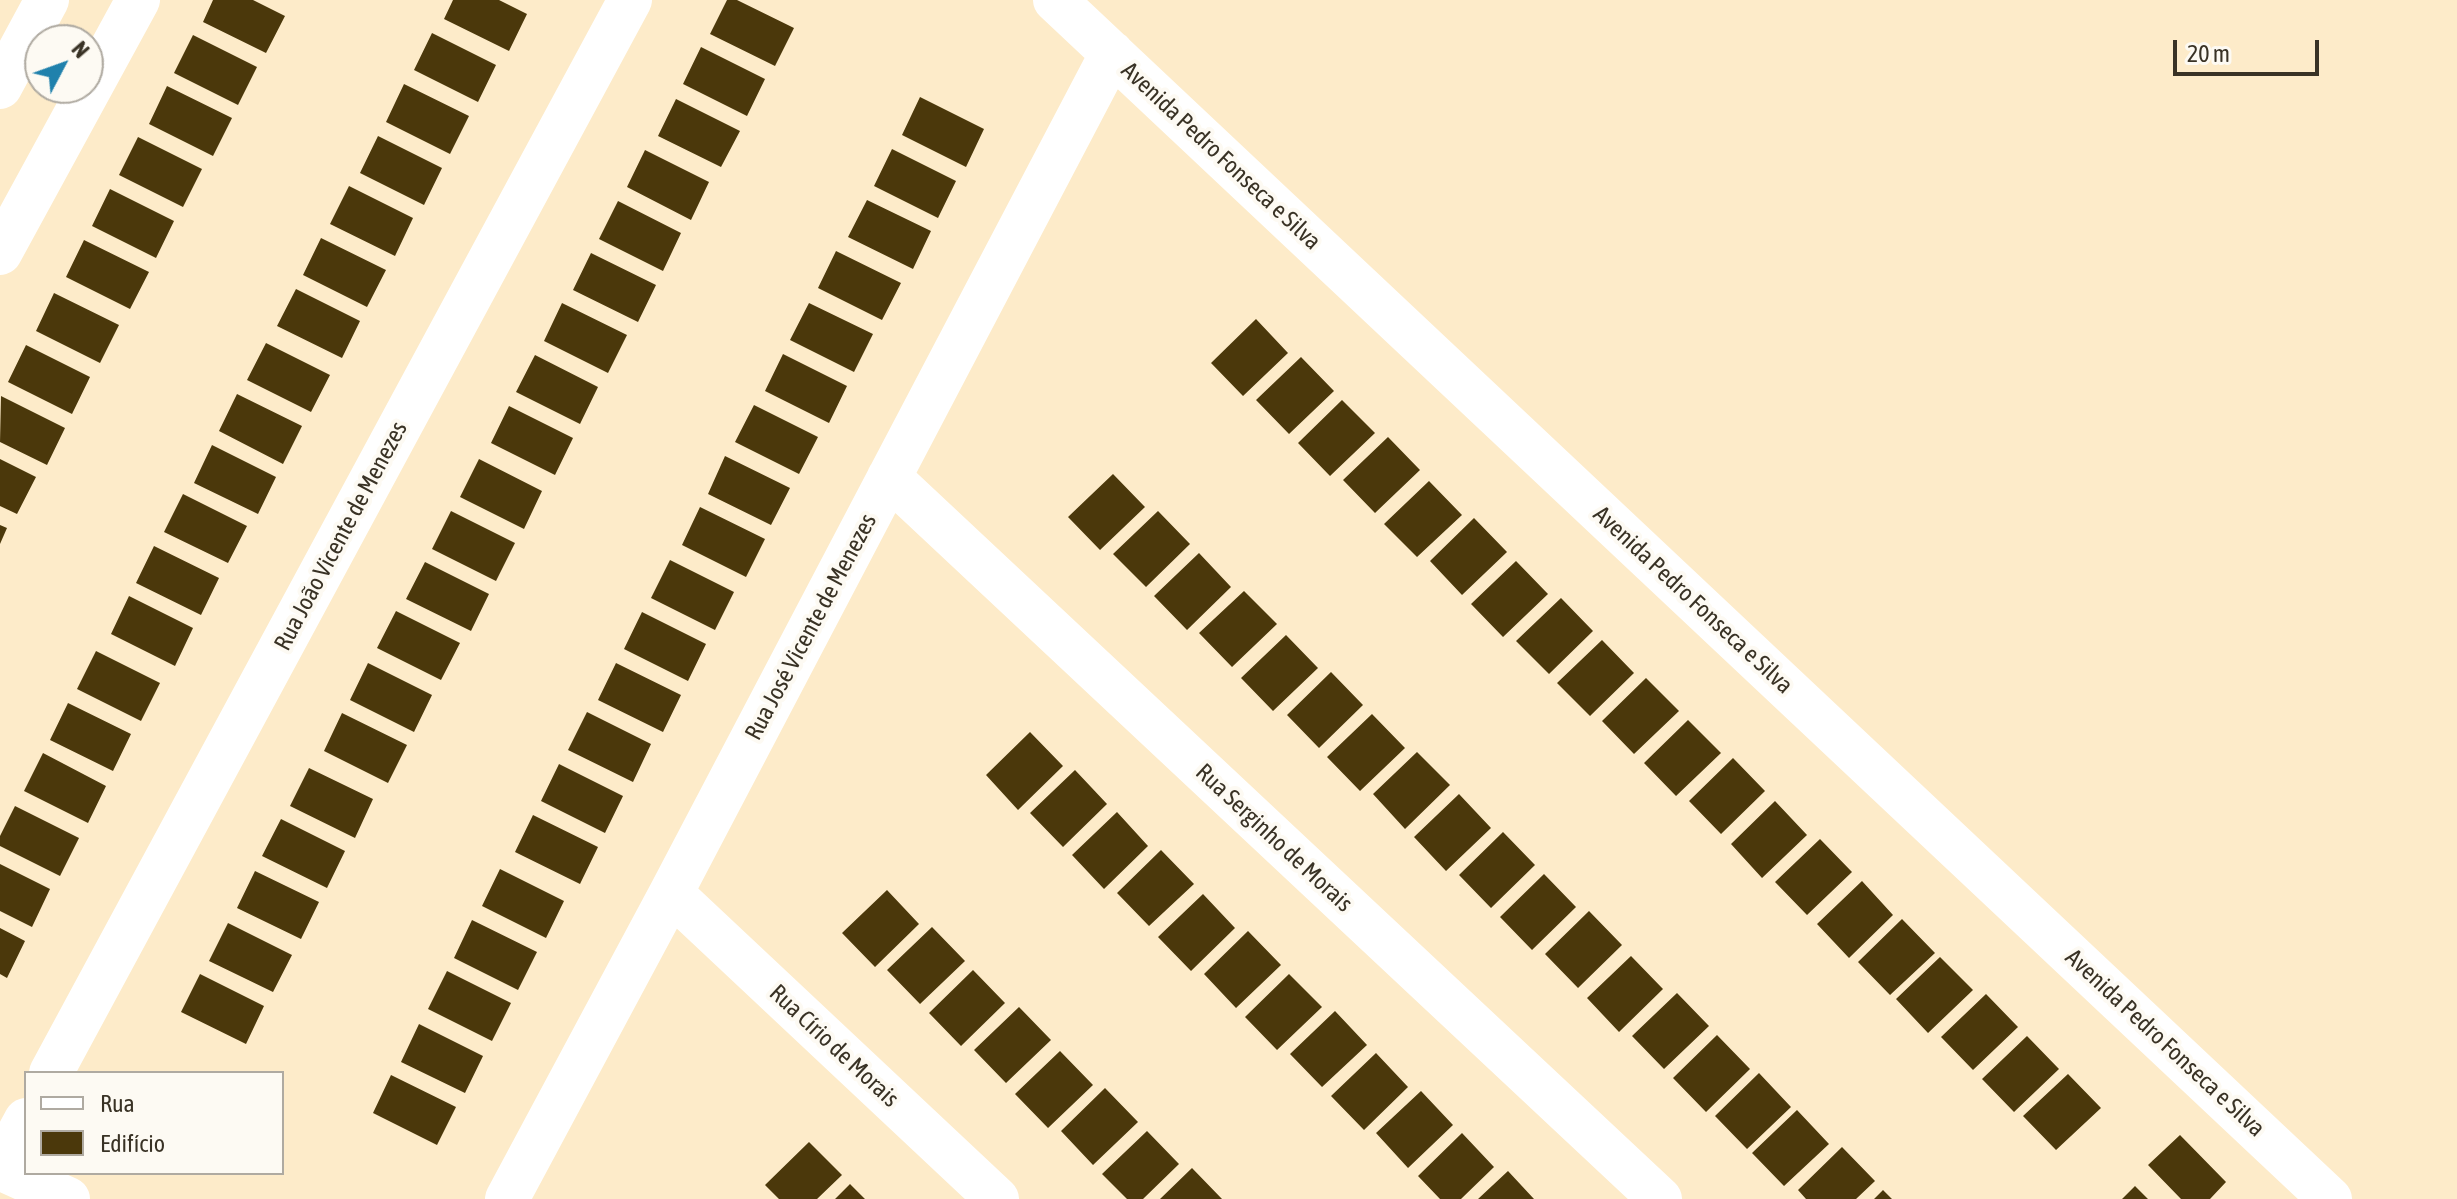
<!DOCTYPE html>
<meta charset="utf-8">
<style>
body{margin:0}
#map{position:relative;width:2457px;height:1199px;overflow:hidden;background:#fdebc9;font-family:"Asap Condensed",sans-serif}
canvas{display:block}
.legend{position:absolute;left:24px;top:1071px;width:260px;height:104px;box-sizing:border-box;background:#fdfaf3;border:2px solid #afaaa1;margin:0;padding:10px 14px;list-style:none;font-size:24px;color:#393225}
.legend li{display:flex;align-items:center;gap:16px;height:40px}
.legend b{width:40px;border:2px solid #afaaa1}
.north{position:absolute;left:24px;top:24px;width:80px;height:80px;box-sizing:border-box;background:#fdfaf3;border:2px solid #afaaa1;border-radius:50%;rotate:49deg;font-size:22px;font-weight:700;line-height:32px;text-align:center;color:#393225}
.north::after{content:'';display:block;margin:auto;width:28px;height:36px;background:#2081ac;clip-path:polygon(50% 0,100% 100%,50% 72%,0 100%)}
.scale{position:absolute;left:2173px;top:40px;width:146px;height:36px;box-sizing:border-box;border:4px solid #393225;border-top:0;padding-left:10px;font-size:24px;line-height:28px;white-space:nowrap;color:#393225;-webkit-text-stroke:6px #fdfaf3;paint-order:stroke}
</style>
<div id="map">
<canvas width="2457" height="1199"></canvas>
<ul class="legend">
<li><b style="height:10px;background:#fff"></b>Rua</li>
<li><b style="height:22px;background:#4b380b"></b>Edifício</li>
</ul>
<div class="north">N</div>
<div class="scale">20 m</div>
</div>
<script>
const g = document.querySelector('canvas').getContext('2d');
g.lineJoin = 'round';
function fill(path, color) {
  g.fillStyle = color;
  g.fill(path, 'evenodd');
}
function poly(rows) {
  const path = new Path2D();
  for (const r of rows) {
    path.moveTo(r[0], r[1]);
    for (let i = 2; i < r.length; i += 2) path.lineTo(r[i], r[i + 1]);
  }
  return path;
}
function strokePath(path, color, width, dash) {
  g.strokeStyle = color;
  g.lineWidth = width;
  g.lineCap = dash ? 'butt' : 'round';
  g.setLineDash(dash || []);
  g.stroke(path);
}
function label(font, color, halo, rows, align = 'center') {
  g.font = font + ' "Asap Condensed",sans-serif';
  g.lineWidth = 8;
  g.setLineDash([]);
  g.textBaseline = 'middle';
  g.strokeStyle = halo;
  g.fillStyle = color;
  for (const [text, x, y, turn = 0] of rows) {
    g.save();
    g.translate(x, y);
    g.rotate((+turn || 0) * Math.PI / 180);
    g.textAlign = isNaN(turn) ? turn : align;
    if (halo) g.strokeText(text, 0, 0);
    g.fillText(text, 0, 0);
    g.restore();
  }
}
const building = poly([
 [213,0,253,0,285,16,266,53,203,22],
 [453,0,499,0,527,14,509,51,444,19],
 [727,0,737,0,794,28,775,66,710,34],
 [432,33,496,65,478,102,414,70],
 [193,35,257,67,238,105,174,73],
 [701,47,765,79,747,116,683,84],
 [404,84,469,116,450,154,386,122],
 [167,86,232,118,213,156,149,124],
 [920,97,984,129,966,167,902,135],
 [676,99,740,131,721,167,658,136],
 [378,136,442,168,424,205,360,173],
 [138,137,202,169,183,207,119,175],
 [892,149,956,181,938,218,874,186],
 [645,150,709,182,691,220,627,187],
 [349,186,413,218,395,256,330,224],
 [110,189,174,221,156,258,92,226],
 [867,200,931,231,913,269,848,237],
 [618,201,681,233,663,271,599,239],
 [321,238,386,270,367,307,303,275],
 [84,240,149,272,130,309,66,277],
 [836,251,901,283,882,320,818,288],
 [591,253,656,285,638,322,573,290],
 [296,289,360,321,342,358,277,326],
 [54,293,119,325,100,363,36,331],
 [562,303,627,335,608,373,544,341],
 [809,303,873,334,854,372,790,340],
 [1256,319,1288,353,1243,396,1211,363],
 [266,343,330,375,311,412,247,380],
 [26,345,90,377,72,414,8,382],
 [783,354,847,386,829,423,765,391],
 [535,355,598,387,580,424,516,392],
 [1301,357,1334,391,1289,434,1256,400],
 [237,394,302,426,283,464,219,431],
 [1,396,65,428,47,465,0,442],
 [1342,400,1375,433,1330,476,1298,443],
 [754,405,818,437,799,474,735,442],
 [509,406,573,438,555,475,491,443],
 [1388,437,1420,470,1375,513,1343,480],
 [212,445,276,477,258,514,194,483],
 [725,456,790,488,771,525,708,494],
 [0,459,36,477,17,514,0,506],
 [479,459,542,491,524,529,460,497],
 [1113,474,1145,507,1100,550,1068,517],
 [1429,481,1462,515,1417,557,1384,524],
 [183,494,247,526,228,563,164,532],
 [700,507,765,539,746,577,682,545],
 [451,511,515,543,496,581,432,549],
 [1158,511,1190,544,1146,587,1113,554],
 [1474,518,1507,552,1462,595,1430,561],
 [0,525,7,528,0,544],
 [154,546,219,578,201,615,136,583],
 [1199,553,1231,587,1187,630,1154,596],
 [670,560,734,592,715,630,651,598],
 [1516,561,1548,594,1503,637,1471,604],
 [425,562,489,594,471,631,406,599],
 [1244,591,1277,624,1232,667,1199,633],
 [129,596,193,628,175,666,111,634],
 [1561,598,1593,631,1549,674,1516,641],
 [396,611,460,643,441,680,377,648],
 [642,612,706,644,688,681,624,649],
 [1286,635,1318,668,1273,711,1241,678],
 [1602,640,1634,673,1590,716,1557,683],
 [96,651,160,683,141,721,77,689],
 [368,663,432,695,414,732,350,700],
 [616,663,681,695,663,732,598,700],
 [1331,672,1363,705,1319,748,1287,715],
 [1646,678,1679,711,1634,754,1602,721],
 [68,703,131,734,113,771,50,740],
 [587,712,651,744,633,782,568,750],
 [342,713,407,745,388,783,324,751],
 [1372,714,1405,748,1360,791,1327,757],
 [1688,720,1721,753,1676,796,1644,763],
 [1030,732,1063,766,1018,810,986,775],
 [1417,752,1450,785,1405,829,1373,794],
 [43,753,106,786,88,823,24,791],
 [1733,758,1765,791,1721,834,1689,801],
 [559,764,623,796,605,833,541,801],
 [309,768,373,799,355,838,290,806],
 [1075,770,1107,804,1063,847,1030,813],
 [1459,794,1491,828,1446,871,1414,837],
 [1775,801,1807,835,1762,878,1731,844],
 [15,806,79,838,60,876,0,846,0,836],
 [1117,812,1148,846,1104,889,1072,855],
 [533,815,598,847,580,884,515,852],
 [281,819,345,851,327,888,262,856],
 [1503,832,1535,865,1491,908,1459,875],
 [1820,839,1852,872,1807,915,1775,882],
 [1161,850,1194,884,1149,926,1117,893],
 [0,864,50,889,32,927,0,911],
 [500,869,564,901,546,938,482,906],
 [255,871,319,902,301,939,237,908],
 [1544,874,1576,907,1532,950,1500,917],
 [1862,881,1893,915,1849,958,1817,924],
 [887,890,919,924,875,967,842,933],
 [1203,894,1235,928,1191,971,1158,937],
 [1589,911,1622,945,1578,988,1545,954],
 [1902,919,1935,953,1890,995,1858,962],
 [472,920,537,952,518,990,454,958],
 [228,923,292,955,273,992,209,961],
 [932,927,965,961,920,1004,887,970],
 [0,928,25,941,7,978,0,974],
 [1248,931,1281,965,1236,1008,1204,974],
 [1631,956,1663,989,1619,1032,1587,998],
 [1940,957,1973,990,1928,1033,1896,999],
 [973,970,1005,1003,961,1046,929,1013],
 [447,971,511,1003,492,1041,428,1009],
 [200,974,264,1006,246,1044,181,1012],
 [1289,974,1322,1007,1277,1050,1245,1017],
 [1677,993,1709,1026,1664,1069,1632,1036],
 [1986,994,2018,1027,1973,1070,1941,1037],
 [1019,1007,1051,1040,1006,1083,974,1050],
 [1335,1011,1367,1045,1322,1087,1290,1054],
 [419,1024,483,1056,465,1093,401,1062],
 [1717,1035,1750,1069,1706,1112,1673,1078],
 [2027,1036,2059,1069,2014,1112,1982,1079],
 [1060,1051,1093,1085,1048,1128,1015,1094],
 [1376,1053,1408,1087,1364,1130,1331,1096],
 [1759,1073,1791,1107,1747,1149,1715,1116],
 [2068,1074,2101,1108,2056,1150,2023,1116],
 [391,1075,456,1107,437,1145,373,1113],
 [1105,1088,1138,1122,1093,1165,1061,1131],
 [1421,1091,1453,1125,1408,1168,1376,1133],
 [1797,1110,1829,1144,1784,1186,1752,1153],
 [1147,1131,1179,1164,1143,1199,1127,1199,1102,1174],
 [1462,1133,1494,1167,1461,1199,1440,1199,1418,1176],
 [2180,1135,2226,1182,2210,1199,2181,1199,2148,1165],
 [809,1142,842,1175,817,1199,779,1199,765,1185],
 [1842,1147,1875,1181,1856,1199,1806,1199,1798,1190],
 [1192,1168,1222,1199,1160,1199],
 [1508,1171,1534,1199,1478,1199],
 [850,1184,865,1199,835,1199],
 [2135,1186,2148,1199,2122,1199],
 [1883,1190,1892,1199,1874,1199]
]);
const street = poly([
 [1055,0,2330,1199],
 [0,87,47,0],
 [0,253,138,0],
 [889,477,1660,1199],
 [671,893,997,1199],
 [51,1073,630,0],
 [0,1168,68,1199],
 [0,1168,26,1120],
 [507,1199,671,893,1112,53]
]);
const streetNames = [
 ["Avenida Pedro Fonseca e Silva",1221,156,43],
 ["Rua João Vicente de Menezes",341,536,-62],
 ["Avenida Pedro Fonseca e Silva",1693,600,43],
 ["Rua José Vicente de Menezes",811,627,-62],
 ["Rua Serginho de Morais",1274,838,43],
 ["Avenida Pedro Fonseca e Silva",2165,1043,43],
 ["Rua Círio de Morais",834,1046,43]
];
fill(building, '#4b380b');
strokePath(street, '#fff', 44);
label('24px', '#393225', '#fdfaf3', streetNames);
</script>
